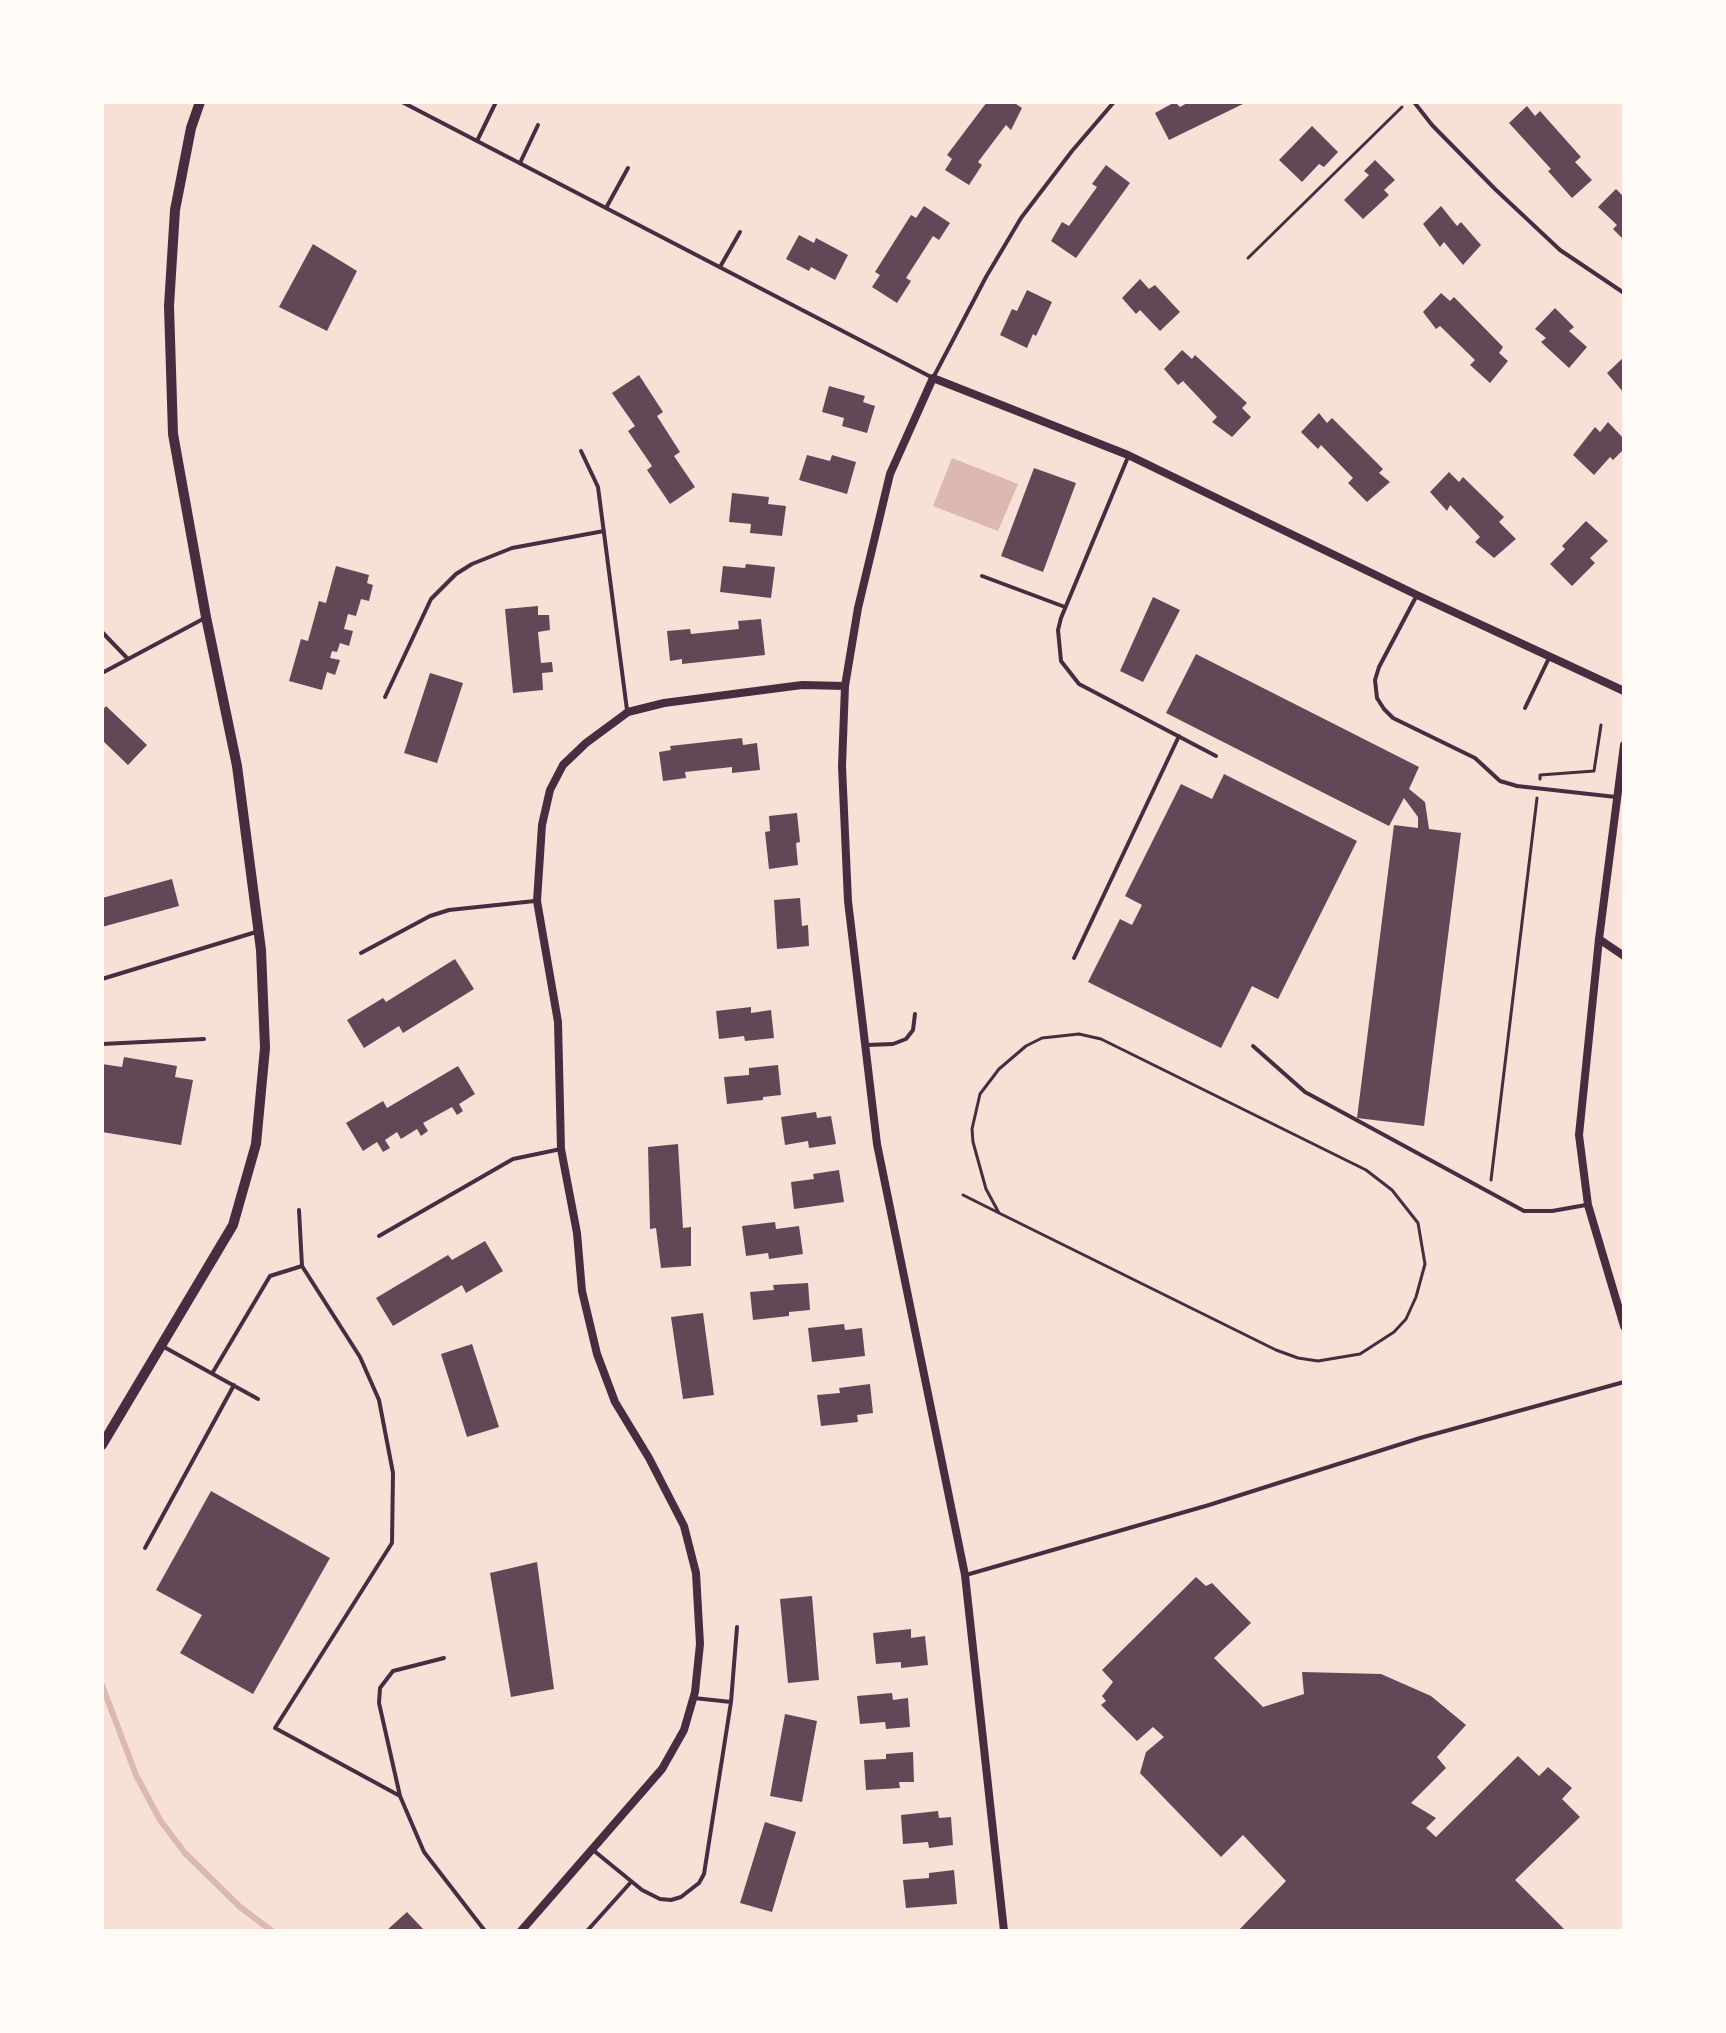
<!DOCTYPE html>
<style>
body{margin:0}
#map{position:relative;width:1726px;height:2033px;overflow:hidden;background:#f7e1d7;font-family:"Fira Sans",sans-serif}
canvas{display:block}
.frame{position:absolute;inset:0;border:104px solid #fffaf5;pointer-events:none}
</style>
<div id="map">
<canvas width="1726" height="2033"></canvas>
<div class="frame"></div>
</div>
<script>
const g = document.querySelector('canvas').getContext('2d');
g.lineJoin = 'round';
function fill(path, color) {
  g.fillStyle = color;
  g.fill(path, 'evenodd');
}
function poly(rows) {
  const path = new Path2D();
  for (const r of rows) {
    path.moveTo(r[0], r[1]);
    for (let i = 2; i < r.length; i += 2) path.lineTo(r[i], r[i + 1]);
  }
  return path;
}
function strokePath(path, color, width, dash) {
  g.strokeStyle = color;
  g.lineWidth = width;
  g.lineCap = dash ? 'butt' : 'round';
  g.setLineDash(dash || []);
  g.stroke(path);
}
const water = poly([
 [952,458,1018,484,998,531,933,506]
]);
const stream = poly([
 [102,1685,136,1775,160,1820,185,1853,240,1907,272,1931]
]);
const building = poly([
 [987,102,1013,102,1022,108,1011,130,1006,125,978,162,982,165,969,185,945,170,952,159,947,155],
 [1175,102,1180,107,1189,102,1247,102,1169,140,1155,113],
 [1527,106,1535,116,1540,111,1581,157,1575,162,1592,180,1572,198,1548,171,1551,169,1509,123],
 [1312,126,1338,152,1324,167,1319,164,1302,182,1279,160],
 [1375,160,1395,180,1384,190,1389,195,1363,219,1344,200,1369,175,1364,171],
 [1106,165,1130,183,1076,258,1051,241,1062,222,1069,226,1097,187,1092,184],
 [1616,189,1624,197,1624,240,1613,229,1617,225,1598,207],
 [924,206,950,223,939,240,933,236,906,278,911,281,897,303,872,287,880,275,875,272,911,215,916,218],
 [1441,206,1457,226,1461,222,1481,245,1463,265,1444,242,1440,247,1423,224],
 [799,235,814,243,816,238,848,255,835,280,811,267,809,271,786,259],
 [313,244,357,271,327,331,279,307],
 [1140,279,1149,289,1155,285,1180,312,1160,331,1140,310,1136,314,1122,298],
 [1027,290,1052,302,1036,336,1033,334,1027,348,1000,335,1012,309,1017,311],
 [1441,293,1450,301,1454,297,1503,347,1499,353,1508,361,1490,383,1470,365,1475,360,1440,326,1436,329,1423,312],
 [1555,308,1574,327,1569,331,1587,347,1569,368,1541,342,1546,338,1535,329],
 [1182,350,1192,359,1195,355,1247,403,1242,408,1251,417,1232,437,1212,422,1217,417,1183,381,1178,385,1164,369],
 [1624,357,1624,393,1607,373],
 [639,375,663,412,657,416,680,452,674,456,695,487,670,504,647,470,652,466,628,431,635,426,612,393],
 [829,386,865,396,863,402,875,406,867,433,842,426,844,418,822,412],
 [1319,413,1327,423,1332,418,1383,469,1379,473,1390,482,1367,502,1348,483,1353,478,1321,445,1318,449,1301,432],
 [1608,422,1624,439,1624,449,1613,460,1610,457,1594,475,1573,455,1595,427,1600,432],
 [807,455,830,461,832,455,856,462,847,494,799,480],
 [1034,468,1076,483,1043,572,1001,556],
 [1449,472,1459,482,1463,477,1504,517,1499,522,1516,539,1494,558,1475,542,1480,537,1450,505,1447,511,1430,492],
 [732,493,769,497,768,504,786,506,782,536,750,533,751,524,729,522],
 [1586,521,1608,541,1590,558,1595,563,1572,586,1550,564,1565,549,1562,546],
 [746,564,775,567,771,598,720,592,723,566,745,568],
 [336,566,369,575,367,583,373,585,369,601,361,599,356,616,348,614,344,629,353,631,349,646,340,643,337,652,332,651,330,658,340,660,335,675,327,672,322,690,289,681,301,639,308,641,319,601,326,603],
 [1153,597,1180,610,1143,682,1120,671],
 [538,606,538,615,549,615,550,630,538,632,541,663,552,662,553,672,542,673,543,690,513,693,505,609],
 [761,619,765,655,682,664,682,659,670,661,667,631,690,629,691,634,739,629,738,621],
 [1196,654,1419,767,1409,789,1425,802,1429,829,1461,833,1424,1126,1357,1118,1394,825,1418,828,1418,817,1404,798,1389,826,1166,713],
 [430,673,463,683,437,763,404,753],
 [106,706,147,745,128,765,102,740,102,711],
 [742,738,743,745,757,743,760,770,732,773,732,767,685,772,686,778,663,781,659,752,671,750,670,746],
 [1224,774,1357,841,1278,999,1252,986,1221,1048,1088,982,1120,919,1132,925,1142,905,1125,896,1181,784,1212,799],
 [797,813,800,842,796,843,798,865,769,869,765,832,770,831,769,816],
 [172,879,179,906,102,927,102,898],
 [800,898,802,926,808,925,809,946,777,949,774,900],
 [455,959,474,989,403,1033,399,1026,364,1048,347,1020,383,998,386,1002],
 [751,1007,751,1013,771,1010,774,1038,745,1041,744,1036,719,1039,716,1011],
 [124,1057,177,1066,175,1077,193,1080,181,1145,102,1132,102,1064,122,1067],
 [778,1065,781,1095,763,1097,763,1100,727,1104,724,1077,749,1075,749,1068],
 [458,1066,475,1094,459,1104,463,1111,457,1115,452,1107,423,1123,428,1131,421,1136,417,1129,401,1139,397,1132,385,1140,390,1148,383,1152,377,1142,363,1151,346,1123,383,1101,387,1108],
 [816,1112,817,1118,831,1116,836,1144,809,1148,808,1141,785,1145,781,1117],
 [678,1144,683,1228,691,1227,691,1266,661,1268,656,1228,650,1229,648,1147],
 [839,1170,844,1202,794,1209,791,1182,814,1179,813,1174],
 [775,1222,776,1229,799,1226,803,1254,769,1259,768,1253,746,1256,742,1226],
 [485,1241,503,1271,466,1293,462,1285,393,1326,376,1298,448,1255,452,1260],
 [808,1283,810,1310,789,1312,789,1316,753,1320,750,1292,774,1290,773,1285],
 [703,1313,714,1395,683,1399,671,1317],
 [844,1324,845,1330,862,1328,865,1356,812,1362,808,1328],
 [472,1344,499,1427,467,1437,441,1354],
 [870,1384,873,1413,857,1415,858,1422,821,1426,817,1395,840,1393,839,1388],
 [211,1491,330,1558,253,1694,180,1653,202,1615,156,1590],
 [537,1562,554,1689,511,1697,490,1573],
 [1196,1577,1206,1586,1212,1583,1251,1623,1214,1658,1263,1707,1304,1694,1302,1672,1381,1674,1431,1696,1466,1725,1437,1757,1446,1768,1411,1803,1436,1818,1426,1828,1436,1837,1518,1756,1539,1776,1548,1767,1572,1788,1562,1799,1580,1817,1515,1880,1566,1931,1238,1931,1286,1881,1243,1835,1221,1857,1140,1773,1146,1752,1164,1737,1153,1727,1137,1741,1101,1705,1106,1701,1102,1696,1113,1682,1102,1670],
 [812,1596,819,1680,788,1683,780,1599],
 [911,1629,911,1638,925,1636,928,1665,901,1668,901,1662,876,1664,873,1633],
 [892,1693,893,1700,908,1698,910,1727,886,1729,885,1722,860,1724,857,1696],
 [785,1714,817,1721,802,1802,770,1796],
 [913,1752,914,1782,899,1782,900,1788,866,1790,864,1760,886,1759,886,1754],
 [938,1811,939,1818,951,1817,953,1845,929,1848,928,1842,903,1844,901,1815],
 [765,1822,796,1832,772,1912,740,1903],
 [954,1870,957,1904,906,1908,903,1880,929,1878,929,1873],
 [407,1912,425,1931,386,1931]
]);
const path = poly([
 [1248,258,1402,107],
 [1540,779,1540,775,1594,771,1601,725],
 [1491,1180,1537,798],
 [963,1195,999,1213,1276,1350,1298,1358,1318,1361,1360,1354,1394,1332,1406,1319,1416,1297,1425,1264,1418,1223,1392,1190,1366,1170,1101,1039,1079,1034,1042,1038,1026,1046,999,1069,980,1094,972,1129,973,1142,986,1189,999,1213]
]);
const service = poly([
 [402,102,933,378,986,277,1021,218,1072,151,1114,102],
 [1414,102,1432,125,1495,189,1560,250,1624,293],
 [477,141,496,102],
 [520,163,538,125],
 [606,208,628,168],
 [720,267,740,232],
 [581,451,598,487,627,710],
 [1128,457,1061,618,1058,630,1061,661,1079,684,1216,756],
 [982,576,1065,607],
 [1417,595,1379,667,1375,680,1377,698,1384,709,1393,718,1475,758,1500,781,1517,786,1616,797],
 [102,632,128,659],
 [102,673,203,619],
 [385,697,431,599,456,574,472,564,512,548,604,531],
 [1525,708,1549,658],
 [361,953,430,916,449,910,535,901],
 [1074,958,1179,736],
 [102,979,256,932],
 [102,1044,204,1039],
 [867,1045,893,1044,906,1039,913,1030,915,1014],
 [1253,1046,1305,1092,1524,1211,1552,1211,1586,1205],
 [299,1210,302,1266,360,1357,379,1400,393,1473,392,1543,275,1728,400,1796,424,1852,485,1931],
 [379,1236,513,1159,561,1149],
 [164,1347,258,1399],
 [213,1372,270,1276,302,1266],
 [145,1548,234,1385],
 [966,1575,1209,1505,1420,1438,1624,1382],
 [731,1702,737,1627],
 [400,1796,379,1703,380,1688,393,1671,444,1658],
 [593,1850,642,1890,660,1899,671,1900,681,1897,699,1883,704,1874,731,1702,694,1698],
 [587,1931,631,1882]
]);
const minor = poly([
 [1624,745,1599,939,1579,1135,1588,1205,1624,1326],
 [1599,939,1624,956],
 [521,1931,662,1769,684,1730,695,1692,700,1644,696,1573,684,1526,649,1458,615,1402,597,1354,582,1291,577,1233,561,1149,558,1022,537,901,542,825,550,790,563,765,586,743,628,712,664,703,802,685,845,686],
 [1004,1931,965,1575,877,1144,848,901,842,766,845,686,858,608,890,474,933,378,1128,455,1417,595,1624,691]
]);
const tertiary = poly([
 [102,1445,233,1225,256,1144,265,1048,261,950,237,766,206,617,173,434,169,306,175,210,191,128,200,102]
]);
fill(water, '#dcb8b0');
strokePath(stream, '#dcb8b0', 6);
fill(building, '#644757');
strokePath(path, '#4a2c40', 3);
strokePath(service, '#4a2c40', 4);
strokePath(minor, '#4a2c40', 8);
strokePath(tertiary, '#4a2c40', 10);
</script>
